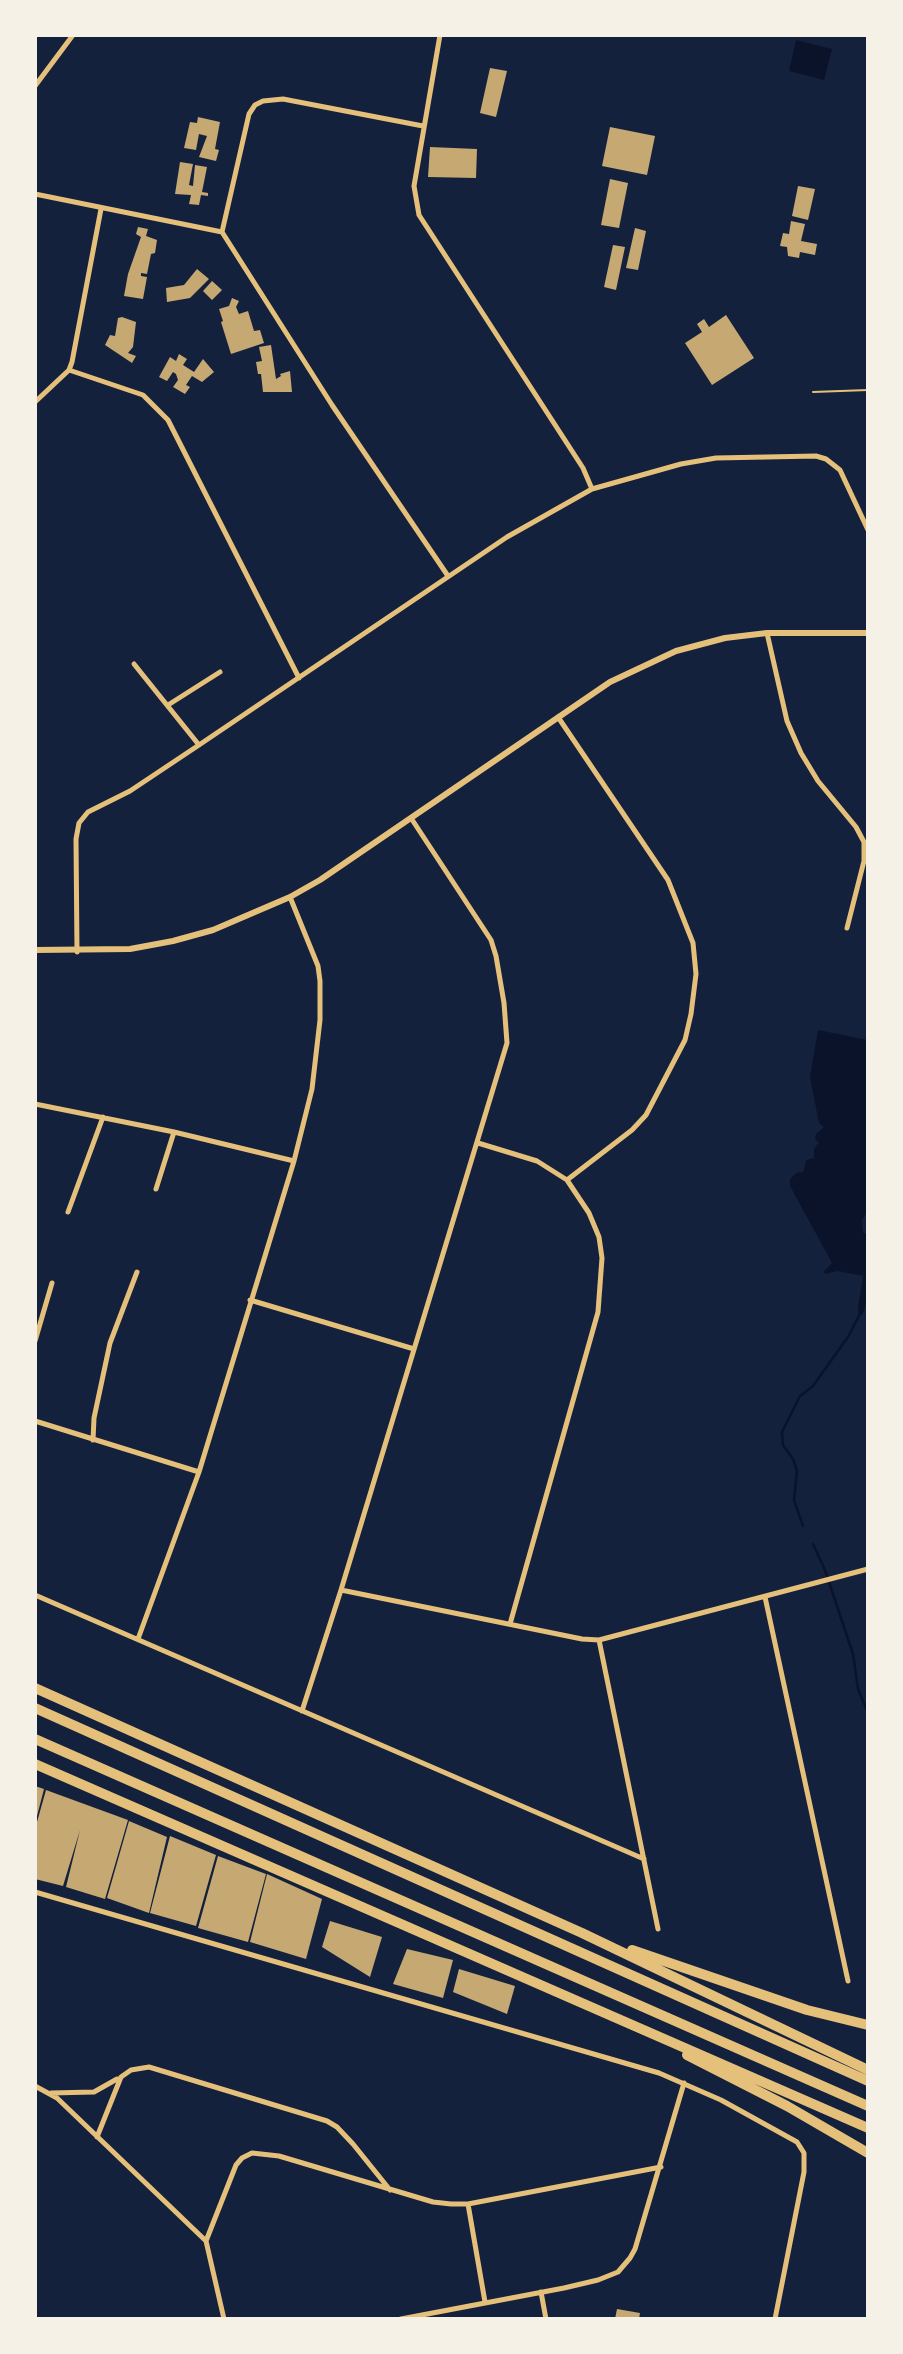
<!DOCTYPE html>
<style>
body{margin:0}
#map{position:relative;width:903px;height:2354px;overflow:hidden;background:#14213d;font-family:"Source Sans 3",sans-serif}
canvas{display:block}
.frame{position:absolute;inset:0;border:37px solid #f6f1e7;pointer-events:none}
</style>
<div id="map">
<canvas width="903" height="2354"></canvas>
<div class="frame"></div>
</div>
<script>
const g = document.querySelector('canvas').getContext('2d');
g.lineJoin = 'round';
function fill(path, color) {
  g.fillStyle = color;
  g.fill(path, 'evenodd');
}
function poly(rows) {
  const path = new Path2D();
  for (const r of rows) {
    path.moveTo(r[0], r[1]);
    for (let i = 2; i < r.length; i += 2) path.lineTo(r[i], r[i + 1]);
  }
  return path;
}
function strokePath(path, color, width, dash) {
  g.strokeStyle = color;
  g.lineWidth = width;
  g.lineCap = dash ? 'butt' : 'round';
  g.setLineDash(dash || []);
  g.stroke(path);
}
const water = poly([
 [796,40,832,49,824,80,789,71],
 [818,1030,868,1040,868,1209,862,1221,863,1232,868,1236,868,1288,865,1308,862,1315,858,1313,858,1307,863,1276,837,1271,826,1274,823,1272,832,1263,790,1186,790,1179,798,1172,801,1173,804,1170,806,1160,814,1158,814,1149,819,1142,815,1140,816,1134,824,1127,819,1123,810,1077]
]);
const stream = poly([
 [803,1526,794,1500,797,1471,793,1459,783,1445,782,1432,800,1396,813,1386,848,1337,861,1312],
 [813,1544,825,1570,853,1654,858,1689,868,1713]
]);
const building = poly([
 [490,68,507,71,496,117,480,113],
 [198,117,220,122,215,149,219,150,216,161,199,157,207,136,199,134,196,150,184,148,190,122,197,123],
 [610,127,655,136,647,175,602,166],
 [430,147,477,149,476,178,428,177],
 [180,162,193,164,189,185,193,186,195,165,207,167,202,192,208,193,208,196,201,195,199,205,189,204,191,195,175,194],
 [610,179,628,183,619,228,601,225],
 [798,186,815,189,808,220,792,216],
 [791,221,805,224,801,241,817,244,815,255,800,252,799,258,788,256,787,247,780,246,783,233,789,234],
 [138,227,148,229,146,236,157,240,155,253,151,254,147,274,141,273,141,276,147,277,143,299,124,296,128,274,141,237,136,234],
 [635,228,646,231,638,270,626,268],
 [613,245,625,247,616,290,604,287],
 [197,269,209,279,190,298,167,302,166,288,184,285],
 [212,281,222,290,212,300,203,291],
 [232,298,239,301,236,307,239,314,248,311,254,331,260,330,264,343,231,354,221,322,223,321,219,309,229,306],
 [726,315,754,358,712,385,685,343,702,332,697,324,704,319,709,327],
 [122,317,136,322,133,347,128,353,136,356,132,363,105,345,110,335,115,336,118,318],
 [271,345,276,379,281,376,280,374,290,371,292,392,263,392,261,374,258,374,256,362,262,361,259,347],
 [179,354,187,359,183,365,194,372,203,359,214,372,202,382,192,376,186,385,190,387,185,394,173,387,178,380,176,374,173,372,167,381,159,377,170,357,176,361],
 [35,1786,44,1789,36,1820,35,1820],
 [46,1790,128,1820,105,1899,66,1887,80,1830,63,1886,35,1879,35,1829],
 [129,1821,167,1837,149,1913,107,1898],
 [170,1836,216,1855,196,1926,150,1913],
 [218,1856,266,1874,248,1942,198,1928],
 [267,1874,322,1899,306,1959,250,1942],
 [330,1921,382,1937,370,1977,322,1947],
 [407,1949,453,1960,443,1998,393,1984],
 [459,1969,515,1986,507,2014,453,1992],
 [617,2309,640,2313,639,2319,615,2319]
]);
const path = poly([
 [813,392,868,390]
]);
const minor = poly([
 [440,35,414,186,419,215,583,468,592,489],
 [35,86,73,35],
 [35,194,222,232,332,405,448,576],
 [222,232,249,114,255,105,263,101,283,99,423,126],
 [69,370,143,395,168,420,299,678],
 [35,402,69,370,72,362,101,209],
 [767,633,787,721,801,753,818,781,856,827,864,842,864,861,847,928],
 [134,664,199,745],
 [168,705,220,672],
 [77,952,76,839,79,823,88,812,130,791,199,745,507,537,592,489,681,464,716,458,816,456,826,459,840,470,868,530],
 [35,1104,174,1132,294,1161],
 [478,1143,537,1161,567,1180],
 [156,1189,174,1132],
 [68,1212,103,1117],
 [250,1300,414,1349],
 [35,1341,52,1283],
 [35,1421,199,1472],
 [93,1440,94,1418,110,1343,137,1272],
 [341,1590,582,1639,599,1640,868,1569],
 [35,1595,644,1859],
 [765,1597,848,1981],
 [510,1624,598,1312,602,1258,599,1237,589,1213,567,1180,632,1130,646,1115,685,1040,691,1014,696,974,693,943,668,880,558,717],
 [138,1639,199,1472,294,1161,312,1089,320,1020,320,981,318,966,290,897],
 [599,1640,658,1929],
 [302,1711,341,1590,507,1043,504,1003,496,956,491,940,411,818],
 [35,1892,659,2073,721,2100,797,2142,804,2153,804,2172,775,2319],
 [35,2086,57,2098,206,2241,224,2319],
 [51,2093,94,2092,117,2079],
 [97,2137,121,2077,131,2070,149,2067,327,2121,337,2127,353,2144,390,2190],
 [468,2204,485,2302],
 [206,2241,236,2165,242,2158,252,2153,279,2156,433,2202,451,2204,468,2204,661,2167],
 [541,2292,546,2319],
 [401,2319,564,2288,598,2280,618,2272,630,2258,635,2249,684,2083]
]);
const tertiary = poly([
 [35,950,130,949,173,941,213,930,290,897,320,880,610,682,676,651,725,638,767,633,868,633]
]);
const motorway = poly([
 [35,1688,582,1933,868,2070],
 [35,1708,868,2081],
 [35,1739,868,2106],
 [35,1764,868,2128],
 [632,1950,807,2010,868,2025],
 [687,2055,787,2106,868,2153]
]);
fill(water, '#0b132b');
strokePath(stream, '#0b132b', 2.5);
fill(building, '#c6a872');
strokePath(path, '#e5c07b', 2);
strokePath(minor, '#e5c07b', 5);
strokePath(tertiary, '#e5c07b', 6);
strokePath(motorway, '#e5c07b', 10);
</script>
